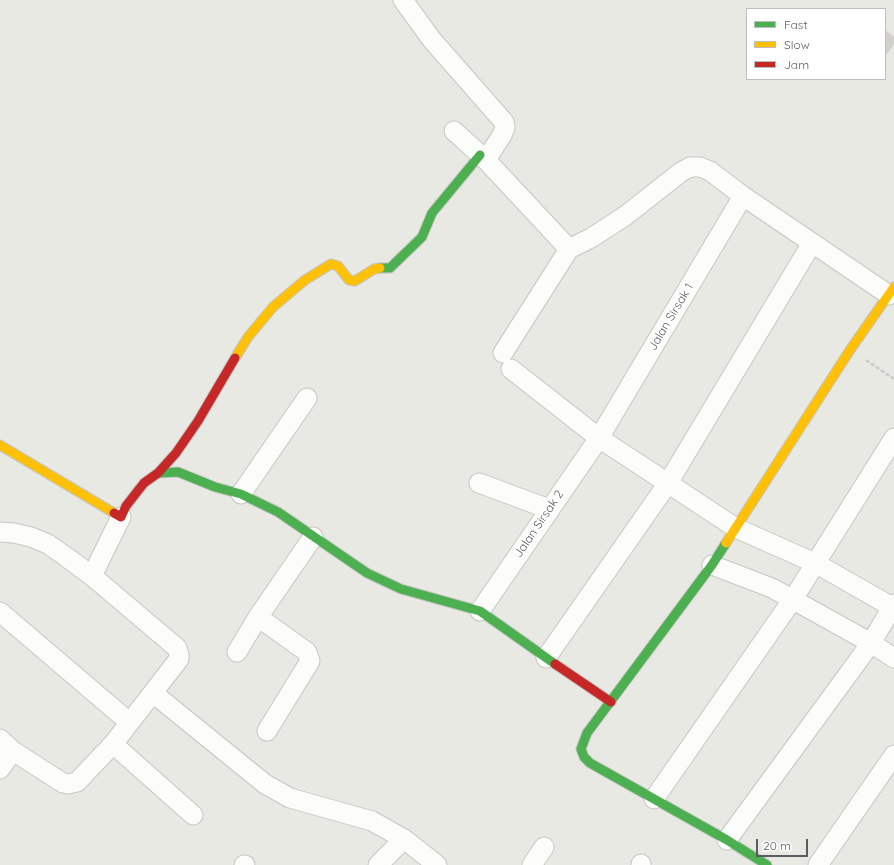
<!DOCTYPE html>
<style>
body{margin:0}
#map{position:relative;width:894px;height:865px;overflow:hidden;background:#e9e9e3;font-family:Quicksand,sans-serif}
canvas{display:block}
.legend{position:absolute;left:746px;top:8px;width:140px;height:72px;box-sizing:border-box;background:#fff;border:1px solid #bdbec0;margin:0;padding:5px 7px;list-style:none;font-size:12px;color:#595c61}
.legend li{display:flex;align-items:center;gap:8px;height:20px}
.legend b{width:20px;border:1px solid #bdbec0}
.scale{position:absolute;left:756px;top:839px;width:52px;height:18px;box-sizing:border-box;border:2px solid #595c61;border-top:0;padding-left:5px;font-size:12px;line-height:14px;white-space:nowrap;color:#595c61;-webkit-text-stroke:3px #fff;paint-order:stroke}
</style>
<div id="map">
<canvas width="894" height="865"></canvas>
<ul class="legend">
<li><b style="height:5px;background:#4caf50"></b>Fast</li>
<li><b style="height:5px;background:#ffc107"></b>Slow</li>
<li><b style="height:5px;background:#c62828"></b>Jam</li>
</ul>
<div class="scale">20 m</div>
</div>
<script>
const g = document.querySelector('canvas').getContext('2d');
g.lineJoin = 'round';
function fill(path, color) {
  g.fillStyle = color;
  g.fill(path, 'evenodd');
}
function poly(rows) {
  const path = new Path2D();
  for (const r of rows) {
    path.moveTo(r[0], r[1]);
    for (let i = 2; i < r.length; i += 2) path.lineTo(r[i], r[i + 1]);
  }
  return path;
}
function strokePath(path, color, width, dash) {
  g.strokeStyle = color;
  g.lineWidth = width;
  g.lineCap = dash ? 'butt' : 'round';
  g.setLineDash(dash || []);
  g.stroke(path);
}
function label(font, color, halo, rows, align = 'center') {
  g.font = font + ' Quicksand,sans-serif';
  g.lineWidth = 3;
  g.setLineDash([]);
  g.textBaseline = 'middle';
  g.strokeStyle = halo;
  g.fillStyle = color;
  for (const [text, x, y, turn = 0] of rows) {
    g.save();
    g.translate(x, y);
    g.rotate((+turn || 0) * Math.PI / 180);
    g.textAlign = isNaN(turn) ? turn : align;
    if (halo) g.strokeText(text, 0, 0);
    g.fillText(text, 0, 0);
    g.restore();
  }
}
const building = poly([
 [885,30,894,37,894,44,885,56,885,30]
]);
const path = poly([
 [866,360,894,379]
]);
const street = poly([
 [403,0,432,40,504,122,505,128,502,135,486,160],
 [454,131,486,160,569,249],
 [503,353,569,249,591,238,625,216,681,172,690,167,700,167,710,171,743,196,889,295],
 [511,369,599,438,736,528,815,563,894,608],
 [479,483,549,509],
 [241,494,307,398],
 [0,532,14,533,31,537,48,544,65,556,92,576,177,648,179,655,179,659,113,744,77,782,68,784,63,783,13,751,0,739],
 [712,565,772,588,871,643,894,658],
 [92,576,121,517],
 [480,611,599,438,743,196],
 [0,612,129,722],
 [258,617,307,652,310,661,267,731],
 [237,652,258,617,313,537],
 [546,658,668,483,812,243],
 [153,693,265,784,290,798,372,821,404,839,437,865],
 [113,744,193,815],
 [0,769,13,751],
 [654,799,793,599,894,438],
 [727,840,871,643,894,604],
 [244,865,245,865],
 [378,865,404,839],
 [532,865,544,847],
 [641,865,641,864],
 [818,865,894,755]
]);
const fast = poly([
 [380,268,390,268,422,237,432,213,480,155],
 [158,473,178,472,215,487,241,494,278,512,367,573,401,589,480,611,555,664],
 [726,543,712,565,587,733,581,749,584,757,590,763,727,840,767,865]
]);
const slow = poly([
 [235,358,248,337,273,307,305,280,331,264,338,266,349,280,355,281,374,269,380,268],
 [0,445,114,513],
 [726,543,850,350,894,287]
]);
const jam = poly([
 [114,513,121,517,126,506,144,483,158,473,176,453,198,421,235,358],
 [555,664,611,702]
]);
const streetNames = [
 ["Jalan Sirsak 1",671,317,-59],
 ["Jalan Sirsak 2",539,524,-56]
];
fill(building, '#d1d0cd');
strokePath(building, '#d8d7d2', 1);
strokePath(street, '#c6c7c5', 21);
strokePath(fast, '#c4c5c4', 11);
strokePath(slow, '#c4c5c4', 11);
strokePath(jam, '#c4c5c4', 11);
strokePath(path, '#c6ccc9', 2.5, [4, 2]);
strokePath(street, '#fcfcfb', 19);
strokePath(fast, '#4caf50', 9);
strokePath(slow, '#ffc107', 9);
strokePath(jam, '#c62828', 9);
label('12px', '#595c61', '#fff', streetNames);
</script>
